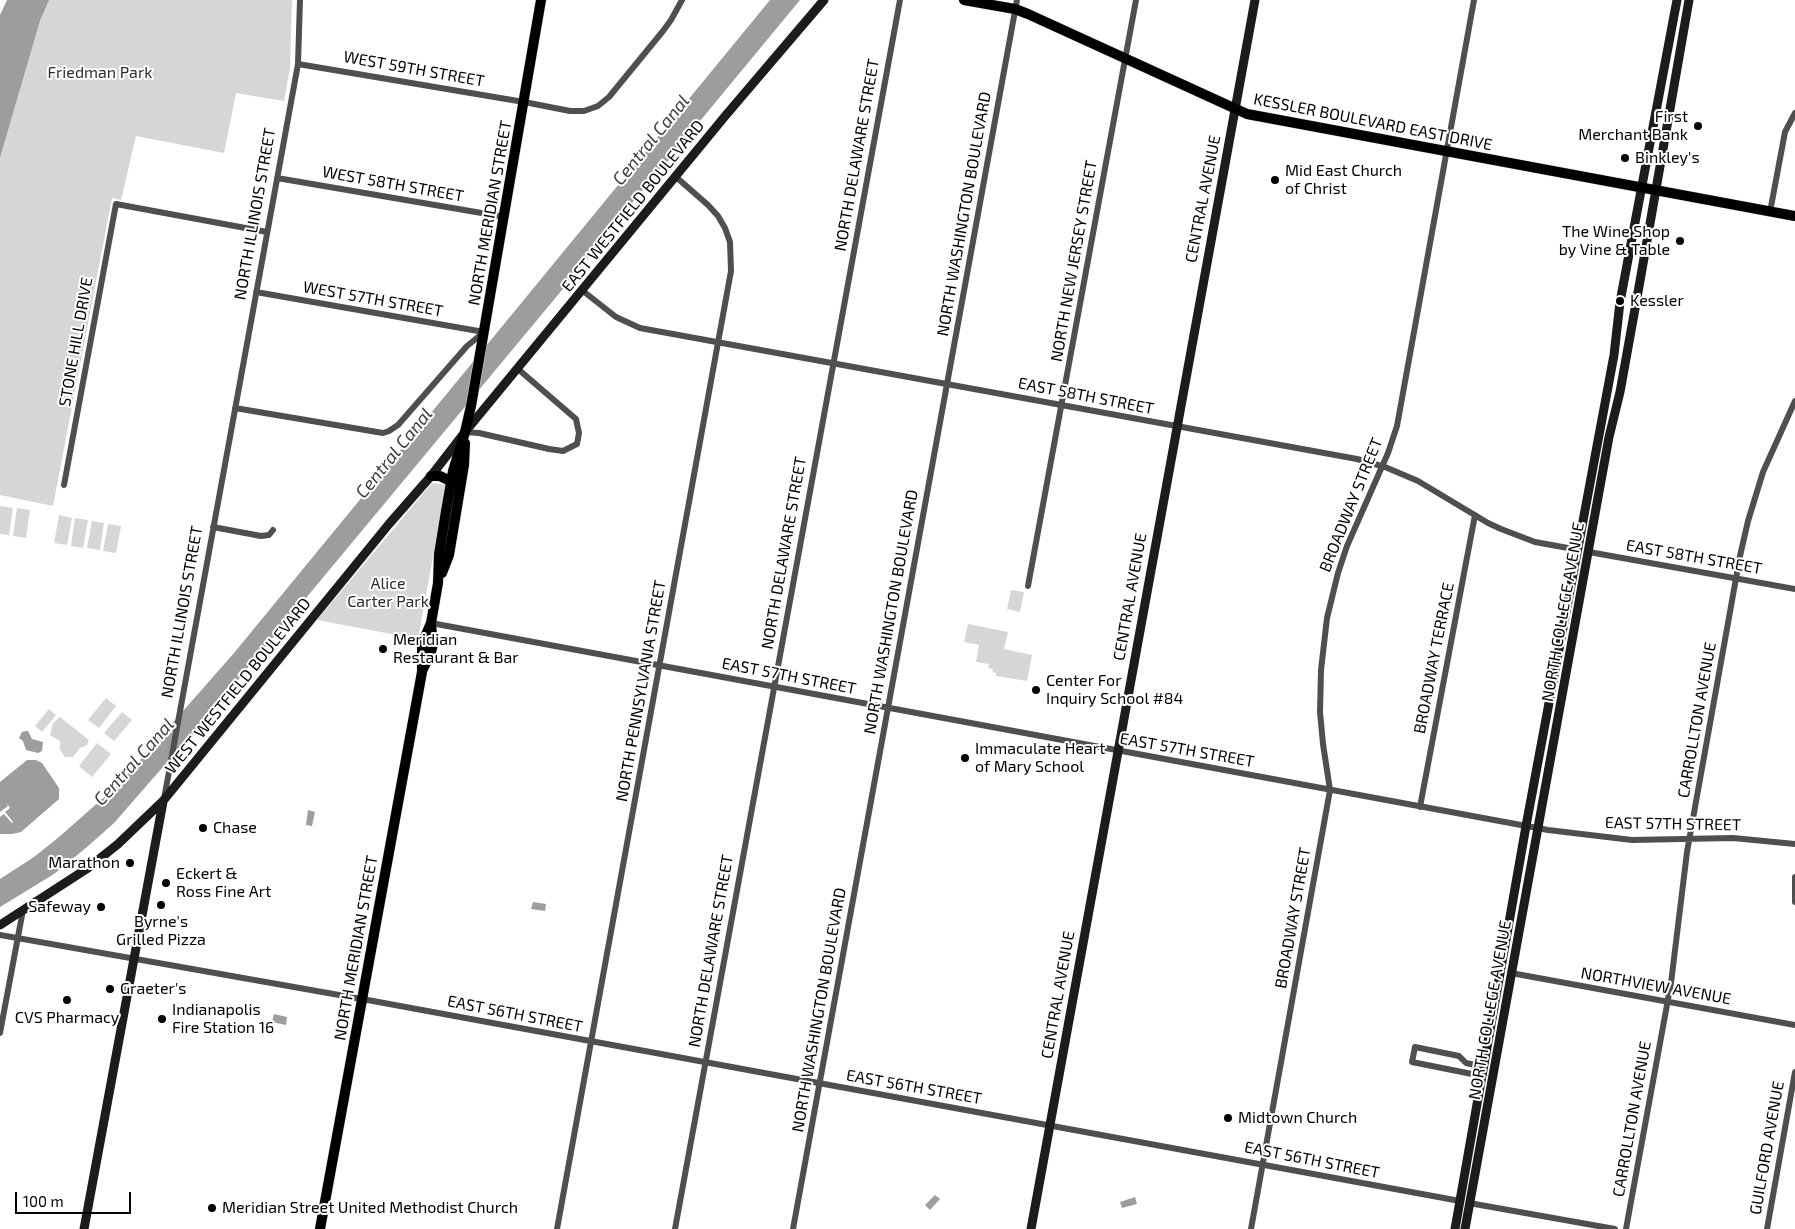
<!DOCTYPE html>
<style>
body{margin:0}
#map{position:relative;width:1795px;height:1229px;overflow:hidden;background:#fff;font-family:"Exo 2",sans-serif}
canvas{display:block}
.scale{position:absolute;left:15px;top:1192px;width:116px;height:22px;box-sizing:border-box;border:2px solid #000;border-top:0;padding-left:6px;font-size:15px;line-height:18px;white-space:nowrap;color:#000;-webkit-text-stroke:4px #fff;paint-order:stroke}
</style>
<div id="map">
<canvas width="1795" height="1229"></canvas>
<div class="scale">100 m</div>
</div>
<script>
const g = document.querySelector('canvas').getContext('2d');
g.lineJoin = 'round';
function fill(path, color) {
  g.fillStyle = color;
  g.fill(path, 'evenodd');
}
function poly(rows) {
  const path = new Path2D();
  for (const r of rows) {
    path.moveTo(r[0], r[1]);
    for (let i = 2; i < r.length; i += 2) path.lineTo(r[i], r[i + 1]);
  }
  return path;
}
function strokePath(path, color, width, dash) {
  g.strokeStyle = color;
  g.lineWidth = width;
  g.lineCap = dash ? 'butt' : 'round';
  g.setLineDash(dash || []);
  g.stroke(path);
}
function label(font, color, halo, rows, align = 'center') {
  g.font = font + ' "Exo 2",sans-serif';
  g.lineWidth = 4;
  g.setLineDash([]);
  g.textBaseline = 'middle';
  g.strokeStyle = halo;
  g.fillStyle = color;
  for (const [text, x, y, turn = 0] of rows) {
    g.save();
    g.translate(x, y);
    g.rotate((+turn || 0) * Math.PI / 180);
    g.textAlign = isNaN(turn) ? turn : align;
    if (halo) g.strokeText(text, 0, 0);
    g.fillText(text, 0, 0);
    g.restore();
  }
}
const green = poly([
 [49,0,292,0,290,67,284,101,236,93,224,153,136,136,121,200,112,198,53,506,0,495,0,158,40,21],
 [432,483,446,485,418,639,317,620],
 [0,506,13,508,9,535,0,534],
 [17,508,30,510,26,538,13,536],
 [59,515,72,518,67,545,54,543],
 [75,518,88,520,83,548,71,546],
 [92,521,104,523,100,550,87,548],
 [108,524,121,526,116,553,103,551],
 [1011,590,1024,592,1020,612,1007,609],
 [968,624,1008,632,1004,649,1032,655,1027,681,996,676,996,673,992,672,993,669,988,668,989,664,976,662,979,645,964,642],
 [106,698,116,706,99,728,88,720],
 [49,709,56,715,42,732,35,726],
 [122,712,132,720,114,741,104,733],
 [60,717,89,740,87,745,80,748,73,757,65,757,60,750,60,741,50,735,53,723],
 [97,743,111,754,92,777,79,766]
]);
const water = poly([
 [7,0,49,0,40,21,0,158,0,15],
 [770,0,800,0,681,144,678,151,657,172,562,290,242,675,207,722,183,744,114,823,87,847,54,874,0,907,0,879,34,857,59,837,118,785,234,653],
 [26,731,28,731,32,739,43,742,42,751,38,753,26,750,23,741,19,738,22,732],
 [27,760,36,760,42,763,59,788,59,799,21,832,12,834,0,834,0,817,4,814,12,823,13,822,5,812,10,808,6,802,8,806,0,812,0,782],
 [308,810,315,812,312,826,306,825],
 [533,902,546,904,545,911,531,909],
 [274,1014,287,1017,286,1025,272,1022],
 [935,1195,940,1199,930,1210,925,1205],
 [1135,1197,1137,1204,1122,1208,1120,1202]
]);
const street = poly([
 [298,64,524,102,570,111,584,111,598,106,609,97,663,31,671,20,682,0],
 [277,178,505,217],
 [1770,212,1785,132,1795,113],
 [583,291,616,317,640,328,1357,459,1385,467,1418,481,1488,523,1501,529,1535,542,1579,550],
 [256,292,484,332],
 [235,408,383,433,389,431,398,425,467,346,483,333],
 [465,432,479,433,549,449,563,451,577,444,579,433,576,419,518,369],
 [64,485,116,204,267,232],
 [213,527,261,536,269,535,273,530],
 [1589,552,1795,589],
 [1028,586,1136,0],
 [431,623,1548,830,1632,840,1733,838,1795,844],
 [164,799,298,64,300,0],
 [1420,807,1475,515],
 [1795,877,1795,902],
 [0,935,373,1001,1460,1201],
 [1511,973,1795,1025],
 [0,1033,23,910],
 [1482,1076,1412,1062,1415,1047,1459,1056,1466,1063,1484,1067],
 [1469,1203,1615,1229],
 [557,1229,731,271,730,242,725,228,718,216,708,205,676,177],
 [675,1229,900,0],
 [793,1229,1017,0],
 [1251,1229,1330,790,1323,744,1320,712,1321,670,1327,618,1338,573,1347,546,1388,453,1397,426,1474,0],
 [1626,1229,1671,983,1687,852,1740,556,1748,521,1763,472,1795,401],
 [1767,1229,1795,1072]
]);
const secondary = poly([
 [0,925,88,868,118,844,163,801,389,524,431,476,465,432,726,115,824,0],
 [84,1229,163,802],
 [1031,1229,1255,0],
 [1455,1229,1526,826,1614,355,1620,302,1677,0],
 [1465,1229,1609,437,1620,392,1640,281,1689,0]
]);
const primary = poly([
 [964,0,1015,9,1028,14,1247,114,1795,216],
 [431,476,440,476,448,480,451,483],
 [442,573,449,555,464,465,465,443],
 [422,671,431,652,433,644,431,625],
 [320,1229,422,672,422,644,431,623,438,583,439,554,446,511,453,471,465,432,471,406,541,0]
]);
const markers = [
 [1698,126,5,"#000"],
 [1625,158,5,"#000"],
 [1275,180,5,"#000"],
 [1680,241,5,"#000"],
 [1620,301,5,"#000"],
 [383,649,5,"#000"],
 [1036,690,5,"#000"],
 [965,758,5,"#000"],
 [203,828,5,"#000"],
 [130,863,5,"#000"],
 [166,883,5,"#000"],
 [161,905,5,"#000"],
 [101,907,5,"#000"],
 [110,989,5,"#000"],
 [67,1000,5,"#000"],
 [162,1019,5,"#000"],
 [1228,1118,5,"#000"],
 [212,1208,5,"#000"]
];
const streetNames = [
 ["WEST 59TH STREET",414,69,10],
 ["KESSLER BOULEVARD EAST DRIVE",1373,122,11],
 ["NORTH DELAWARE STREET",857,155,-80],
 ["WEST 58TH STREET",393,184,10],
 ["CENTRAL AVENUE",1203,199,-79],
 ["EAST WESTFIELD BOULEVARD",633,206,-51],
 ["NORTH MERIDIAN STREET",490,213,-80],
 ["NORTH ILLINOIS STREET",255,214,-80],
 ["NORTH WASHINGTON BOULEVARD",964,214,-80],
 ["NORTH NEW JERSEY STREET",1074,261,-80],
 ["WEST 57TH STREET",373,299,10],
 ["STONE HILL DRIVE",76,342,-80],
 ["EAST 58TH STREET",1086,396,11],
 ["BROADWAY STREET",1351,505,-68],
 ["NORTH DELAWARE STREET",784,553,-80],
 ["EAST 58TH STREET",1694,557,10],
 ["CENTRAL AVENUE",1130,597,-80],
 ["NORTH ILLINOIS STREET",182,612,-80],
 ["NORTH WASHINGTON BOULEVARD",891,612,-80],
 ["NORTH COLLEGE AVENUE",1563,612,-80],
 ["BROADWAY TERRACE",1434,658,-79],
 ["EAST 57TH STREET",789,676,11],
 ["WEST WESTFIELD BOULEVARD",238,686,-51],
 ["NORTH PENNSYLVANIA STREET",641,691,-80],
 ["CARROLLTON AVENUE",1697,720,-80],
 ["EAST 57TH STREET",1187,750,10],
 ["EAST 57TH STREET",1673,824,1],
 ["BROADWAY STREET",1293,918,-80],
 ["NORTH MERIDIAN STREET",356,948,-80],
 ["NORTH DELAWARE STREET",711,951,-80],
 ["NORTHVIEW AVENUE",1656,986,10],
 ["CENTRAL AVENUE",1058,995,-80],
 ["NORTH WASHINGTON BOULEVARD",819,1010,-80],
 ["NORTH COLLEGE AVENUE",1490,1010,-80],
 ["EAST 56TH STREET",515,1014,11],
 ["EAST 56TH STREET",914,1087,10],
 ["CARROLLTON AVENUE",1632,1119,-80],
 ["GUILFORD AVENUE",1767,1148,-80],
 ["EAST 56TH STREET",1312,1160,11]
];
const parkNames = [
 ["Friedman Park",100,73],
 ["Alice",388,584],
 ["Carter Park",388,602]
];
const poiNames = [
 ["First",1688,117,"right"],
 ["Merchant Bank",1688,135,"right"],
 ["Binkley's",1635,158],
 ["Mid East Church",1285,171],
 ["of Christ",1285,189],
 ["The Wine Shop",1670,232,"right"],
 ["by Vine & Table",1670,250,"right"],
 ["Kessler",1630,301],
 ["Meridian",393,640],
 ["Restaurant & Bar",393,658],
 ["Center For",1046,681],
 ["Inquiry School #84",1046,699],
 ["Immaculate Heart",975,749],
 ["of Mary School",975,767],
 ["Chase",213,828],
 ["Marathon",120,863,"right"],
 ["Eckert &",176,874],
 ["Ross Fine Art",176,892],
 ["Safeway",91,907,"right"],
 ["Byrne's",161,922,"center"],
 ["Grilled Pizza",161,940,"center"],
 ["Graeter's",120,989],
 ["Indianapolis",172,1010],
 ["Fire Station 16",172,1028],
 ["CVS Pharmacy",67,1018,"center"],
 ["Midtown Church",1238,1118],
 ["Meridian Street United Methodist Church",222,1208]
];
const waterNames = [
 ["Central Canal",651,140,-51],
 ["Central Canal",394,453,-51],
 ["Central Canal",134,762,-48]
];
fill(green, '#d6d6d6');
fill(water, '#9d9d9d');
strokePath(primary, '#dbdbdb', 11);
strokePath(street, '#4f4f4f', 6);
strokePath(secondary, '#1c1c1c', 9);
strokePath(primary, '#000', 10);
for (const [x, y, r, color] of markers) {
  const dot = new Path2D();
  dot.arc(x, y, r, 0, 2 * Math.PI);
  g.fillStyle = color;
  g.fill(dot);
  strokePath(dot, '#fff', 2);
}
label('16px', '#000', '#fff', streetNames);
label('16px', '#2d2d2d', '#fff', parkNames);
label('16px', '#000', '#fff', poiNames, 'left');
label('italic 18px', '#3e3e3e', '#fff', waterNames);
</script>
